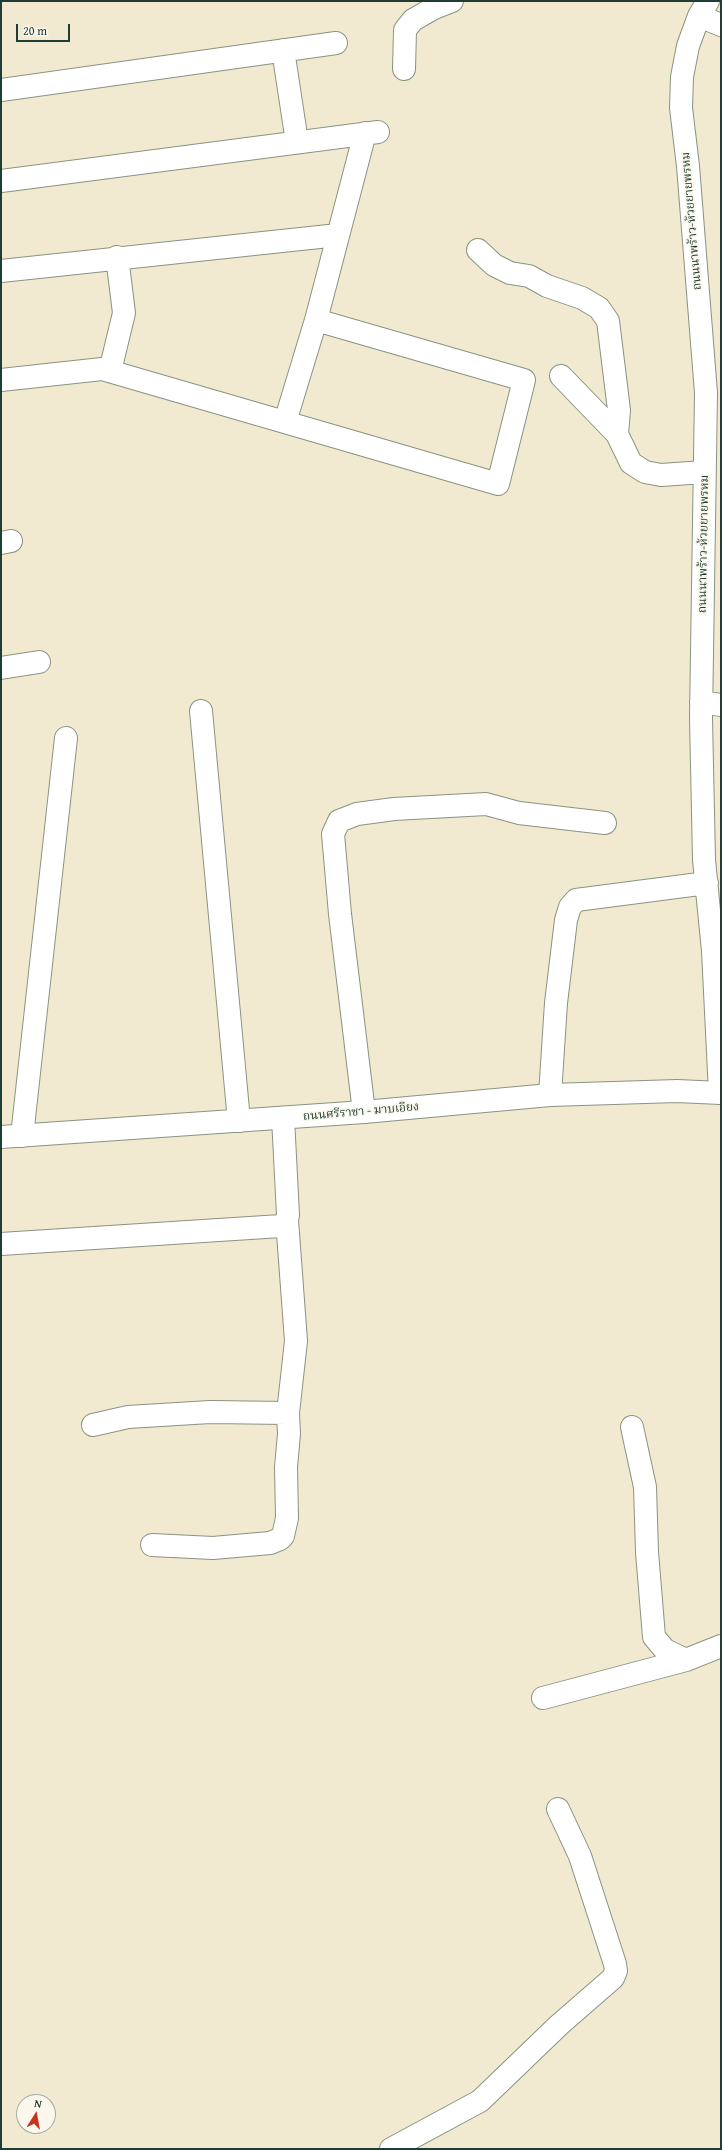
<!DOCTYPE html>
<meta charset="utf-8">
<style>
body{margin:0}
#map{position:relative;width:722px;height:2150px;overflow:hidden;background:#f1ead1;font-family:"Gentium Book Plus",serif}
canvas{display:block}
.frame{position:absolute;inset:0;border:2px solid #1f3d34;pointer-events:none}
.north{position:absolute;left:16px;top:2094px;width:40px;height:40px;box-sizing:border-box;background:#fbf7ec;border:1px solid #a3ada2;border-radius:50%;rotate:11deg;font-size:11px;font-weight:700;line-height:16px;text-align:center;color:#1f3d34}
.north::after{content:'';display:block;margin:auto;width:14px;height:18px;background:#c8321e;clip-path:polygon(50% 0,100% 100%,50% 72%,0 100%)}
.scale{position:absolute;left:16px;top:24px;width:54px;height:18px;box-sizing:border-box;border:2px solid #1f3d34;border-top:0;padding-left:5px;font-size:12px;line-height:14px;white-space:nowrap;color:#1f3d34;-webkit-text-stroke:3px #fbf7ec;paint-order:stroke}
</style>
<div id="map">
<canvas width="722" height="2150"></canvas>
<div class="frame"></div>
<div class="north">N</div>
<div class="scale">20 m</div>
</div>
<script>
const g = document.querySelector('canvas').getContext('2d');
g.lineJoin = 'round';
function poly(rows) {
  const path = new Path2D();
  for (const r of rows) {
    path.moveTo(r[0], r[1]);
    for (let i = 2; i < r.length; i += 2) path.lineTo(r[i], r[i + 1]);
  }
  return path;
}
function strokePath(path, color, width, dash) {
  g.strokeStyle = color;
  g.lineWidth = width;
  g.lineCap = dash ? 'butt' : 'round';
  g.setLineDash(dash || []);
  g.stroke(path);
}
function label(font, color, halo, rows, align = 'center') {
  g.font = font + ' "Gentium Book Plus","Noto Serif Thai",serif';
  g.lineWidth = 3.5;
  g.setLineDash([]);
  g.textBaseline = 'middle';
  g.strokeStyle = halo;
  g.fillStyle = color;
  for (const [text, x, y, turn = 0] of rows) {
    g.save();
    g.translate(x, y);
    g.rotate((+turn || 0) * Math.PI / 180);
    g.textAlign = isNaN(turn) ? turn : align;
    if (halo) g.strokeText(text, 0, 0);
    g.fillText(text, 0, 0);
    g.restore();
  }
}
const minor = poly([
 [708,1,699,16,688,46,682,77,681,108,688,166,706,393,701,718,704,860,713,951,720,1093],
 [699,16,721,25],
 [283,50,297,142],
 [404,69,405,30,413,20,434,8,452,1],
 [1,90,336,43],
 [1,181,378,132],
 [478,250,494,265,510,273,529,276,547,286,582,298,599,308,608,321,619,410,617,434],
 [1,271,338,235],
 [110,371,124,313,117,257],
 [561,376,617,434,631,463,645,472,661,475,704,472],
 [1,380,102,369,498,484,524,380,316,320],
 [285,422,316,320,365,133],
 [1,543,11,541],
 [1,668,39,662],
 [701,702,721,705],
 [201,711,239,1121],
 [550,1095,556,1003,566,920,570,907,576,900,707,883],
 [364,1112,340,914,333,834,339,821,357,814,394,809,486,804,519,813,605,823],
 [22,1136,66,738],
 [1,1244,281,1226,287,1220,288,1215,283,1118],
 [93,1425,128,1417,210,1412,288,1413],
 [632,1427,645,1487,647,1552,654,1637,665,1650,686,1660],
 [152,1545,213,1548,270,1543,280,1539,283,1536,287,1518,286,1467,289,1434,288,1413,296,1341,287,1220],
 [543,1698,686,1660,721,1646],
 [391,2149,480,2101,559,2025,613,1978,616,1971,615,1964,580,1856,558,1809]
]);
const major = poly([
 [1,1137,364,1112,550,1095,677,1091,721,1093]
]);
const streetNames = [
 ["ถนนนาพร้าว-ห้วยยายพรหม",692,221,-95],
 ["ถนนนาพร้าว-ห้วยยายพรหม",704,544,-89],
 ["ถนนศรีราชา - มาบเอียง",361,1112,-5]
];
strokePath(minor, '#889482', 24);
strokePath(major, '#889482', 24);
strokePath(minor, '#fff', 22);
strokePath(major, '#fff', 22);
label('12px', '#1f3d34', '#fbf7ec', streetNames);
</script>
